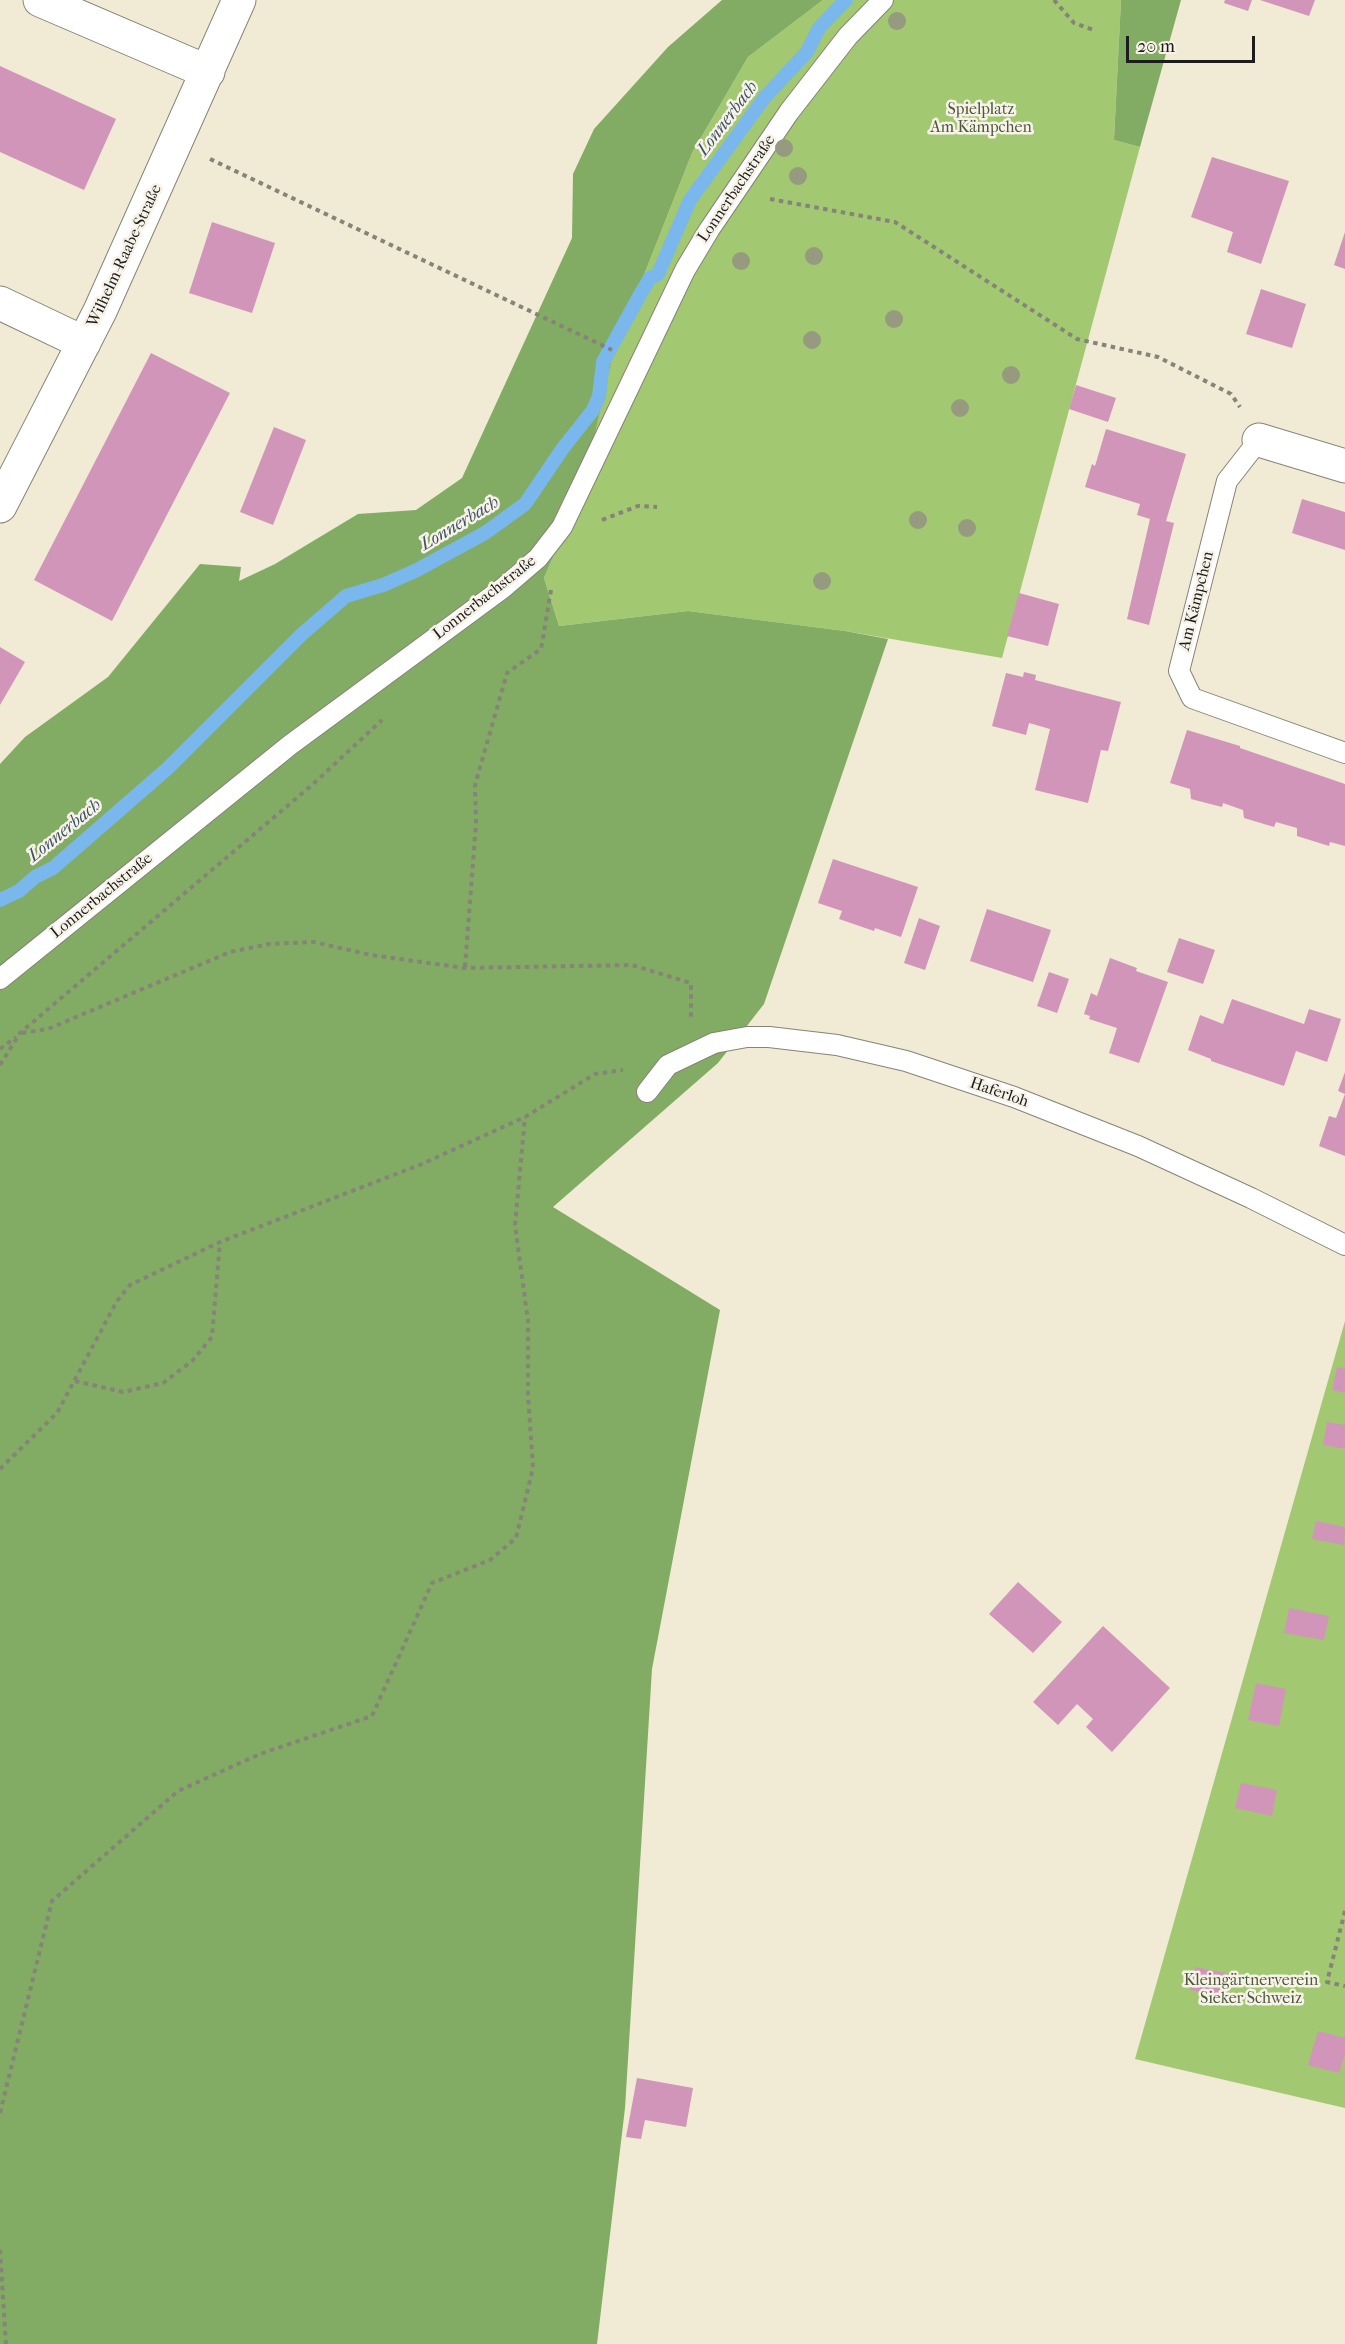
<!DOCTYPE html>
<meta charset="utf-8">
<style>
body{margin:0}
#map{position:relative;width:1345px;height:2344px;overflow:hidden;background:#f1ead4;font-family:"IM FELL French Canon",serif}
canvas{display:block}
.scale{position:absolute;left:1126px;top:36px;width:129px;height:27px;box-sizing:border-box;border:3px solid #1c1c1c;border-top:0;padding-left:8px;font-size:18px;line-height:21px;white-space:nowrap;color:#1c1c1c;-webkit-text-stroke:4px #f7f3e8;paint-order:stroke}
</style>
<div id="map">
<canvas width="1345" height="2344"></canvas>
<div class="scale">20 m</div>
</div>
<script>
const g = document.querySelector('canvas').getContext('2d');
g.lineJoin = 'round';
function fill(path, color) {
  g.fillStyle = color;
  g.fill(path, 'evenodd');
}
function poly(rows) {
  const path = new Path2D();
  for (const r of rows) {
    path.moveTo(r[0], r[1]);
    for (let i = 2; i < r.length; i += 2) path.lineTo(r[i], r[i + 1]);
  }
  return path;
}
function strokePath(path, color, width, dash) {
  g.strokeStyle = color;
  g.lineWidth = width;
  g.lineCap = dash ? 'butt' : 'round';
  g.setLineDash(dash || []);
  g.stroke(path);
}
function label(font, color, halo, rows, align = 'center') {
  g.font = font + ' "IM FELL French Canon",serif';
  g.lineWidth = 5;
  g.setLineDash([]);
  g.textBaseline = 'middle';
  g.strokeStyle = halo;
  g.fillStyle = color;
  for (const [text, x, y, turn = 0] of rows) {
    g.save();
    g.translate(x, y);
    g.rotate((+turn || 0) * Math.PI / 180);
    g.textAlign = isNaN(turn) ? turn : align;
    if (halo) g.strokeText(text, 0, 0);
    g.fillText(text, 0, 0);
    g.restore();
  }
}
const green = poly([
 [823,0,1121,0,1114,140,1140,147,1002,658,845,631,688,611,559,626,544,578,581,488,614,351,692,153,748,57],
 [1345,1321,1345,2108,1135,2059]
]);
const forest = poly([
 [722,0,823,0,748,57,692,153,614,351,582,488,544,578,559,626,688,611,845,631,888,639,764,1004,718,1063,553,1207,720,1310,652,1669,625,2108,597,2344,0,2344,0,764,25,737,108,677,200,564,241,567,239,581,275,564,358,514,416,510,462,478,572,238,573,174,594,129,668,47],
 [1121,0,1181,0,1140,147,1114,140]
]);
const stream = poly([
 [0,900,19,891,35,877,53,868,168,768,301,635,346,596,383,585,415,571,485,533,525,504,563,448,593,410,599,396,603,362,641,293,650,278,658,274,690,200,765,97,807,52,819,28,846,0]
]);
const building = poly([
 [1225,0,1252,0,1248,11,1224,3],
 [1260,0,1315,0,1309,16],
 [0,66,116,119,84,190,0,152],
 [1212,157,1289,181,1261,264,1227,252,1233,232,1191,217],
 [212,222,275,243,252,313,189,293],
 [1345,232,1345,269,1334,265],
 [1261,289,1306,304,1292,348,1246,334],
 [151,353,230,393,112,621,34,580],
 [1076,385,1116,398,1108,422,1069,409],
 [274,427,306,440,273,525,240,512],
 [1106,429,1186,454,1166,521,1174,523,1149,625,1127,619,1150,519,1137,515,1140,504,1085,487,1092,464,1095,466],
 [1302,499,1345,512,1345,550,1292,533],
 [1019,593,1059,604,1048,646,1007,636],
 [0,647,25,662,0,705],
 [1024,672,1036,675,1035,680,1121,702,1108,751,1101,750,1088,803,1035,790,1050,729,1029,723,1026,735,992,726,1006,673,1023,677],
 [1187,730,1240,746,1240,748,1345,784,1345,846,1330,842,1329,846,1297,836,1297,828,1276,822,1274,827,1244,818,1243,810,1223,803,1222,807,1191,799,1190,789,1170,783],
 [833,859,918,887,901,937,875,928,874,931,839,919,842,911,818,903],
 [987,909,1051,930,1033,982,970,961],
 [919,918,940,926,925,970,904,963],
 [1179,938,1215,950,1203,984,1167,972],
 [1110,958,1137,968,1136,971,1168,982,1139,1063,1109,1053,1117,1028,1089,1019,1090,1016,1084,1014,1091,993,1097,996],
 [1049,972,1069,979,1057,1013,1037,1006],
 [1232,999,1304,1024,1309,1009,1341,1019,1327,1062,1296,1051,1284,1086,1211,1061,1211,1059,1188,1050,1200,1015,1223,1024],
 [1345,1072,1345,1156,1319,1146,1329,1116,1336,1118,1345,1094,1338,1091],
 [1337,1367,1345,1369,1345,1393,1332,1390],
 [1327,1422,1345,1425,1345,1449,1323,1445],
 [1316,1521,1345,1527,1344,1545,1312,1539],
 [1018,1582,1062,1622,1033,1653,989,1614],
 [1289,1608,1329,1616,1324,1640,1284,1633],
 [1103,1626,1170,1688,1112,1752,1086,1727,1093,1719,1077,1704,1058,1725,1033,1702],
 [1256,1683,1286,1689,1279,1726,1248,1720],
 [1241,1783,1277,1790,1272,1816,1235,1808],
 [1195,1967,1230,1974,1225,1997,1190,1990],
 [1318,2031,1345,2038,1345,2054,1339,2073,1308,2065],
 [637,2078,693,2088,686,2127,645,2120,641,2139,626,2137]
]);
const path = poly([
 [1054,0,1074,23,1094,30],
 [210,159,612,350],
 [770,199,895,222,1077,339,1158,357,1231,394,1240,407],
 [602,520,638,506,657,507],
 [465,967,476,823,475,785,507,673,541,649,551,590],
 [22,1033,48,1029,230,952,269,944,314,942,371,955,465,968,632,965,691,983,691,1017],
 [0,1049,16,1037],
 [0,1065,20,1033,312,785,382,720],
 [75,1381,123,1392,163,1383,192,1361,212,1337,220,1242],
 [0,1469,57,1413,117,1301,130,1285,220,1242,422,1164,525,1117,595,1074,623,1070],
 [1345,1911,1327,1982,1345,1986],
 [0,2113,52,1901,178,1791,260,1754,372,1716,432,1583,490,1560,516,1538,533,1468,528,1394,528,1321,515,1225,525,1117],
 [0,2250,6,2344]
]);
const lane = poly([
 [1259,440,1227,481,1179,671,1192,698,1345,753],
 [0,979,290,745,503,588,538,558,562,527,685,270,709,230,789,112,848,36,883,0],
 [647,1092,668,1065,714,1043,747,1037,769,1037,837,1045,906,1061,1014,1097,1138,1146,1251,1198,1345,1245]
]);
const street = poly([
 [40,0,208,72],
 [0,303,84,343],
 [1259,440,1345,466],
 [0,506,100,311,239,0]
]);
const trees = [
 [897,21],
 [784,148],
 [798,176],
 [814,256],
 [741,261],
 [894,319],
 [812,340],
 [1011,375],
 [960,408],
 [918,520],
 [967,528],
 [822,581]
];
const parkNames = [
 ["Spielplatz",981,110],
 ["Am Kämpchen",981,128],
 ["Kleingärtnerverein",1251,1981],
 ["Sieker Schweiz",1251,1999]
];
const streetNames = [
 ["Lonnerbachstraße",737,189,-56],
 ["Wilhelm-Raabe-Straße",125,256,-65],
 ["Lonnerbachstraße",485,598,-38],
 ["Am Kämpchen",1197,601,-76],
 ["Lonnerbachstraße",102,896,-39],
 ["Haferloh",999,1093,19]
];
const waterNames = [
 ["Lonnerbach",728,119,-53],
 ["Lonnerbach",460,524,-31],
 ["Lonnerbach",65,831,-39]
];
fill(green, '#a3c872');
fill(forest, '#82ac64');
strokePath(stream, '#79b7ec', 14);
fill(building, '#d195ba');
strokePath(lane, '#868378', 22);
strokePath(street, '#868378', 35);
strokePath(path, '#868378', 4, [4.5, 4.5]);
strokePath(lane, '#fff', 20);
strokePath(street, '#fff', 33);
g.fillStyle = '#969a7f';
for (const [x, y] of trees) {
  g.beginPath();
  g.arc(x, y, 9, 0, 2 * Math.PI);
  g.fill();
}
label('16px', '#4b583a', '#f7f3e8', parkNames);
label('16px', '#1c1c1c', '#f7f3e8', streetNames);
label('italic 18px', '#3d5265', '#f7f3e8', waterNames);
</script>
